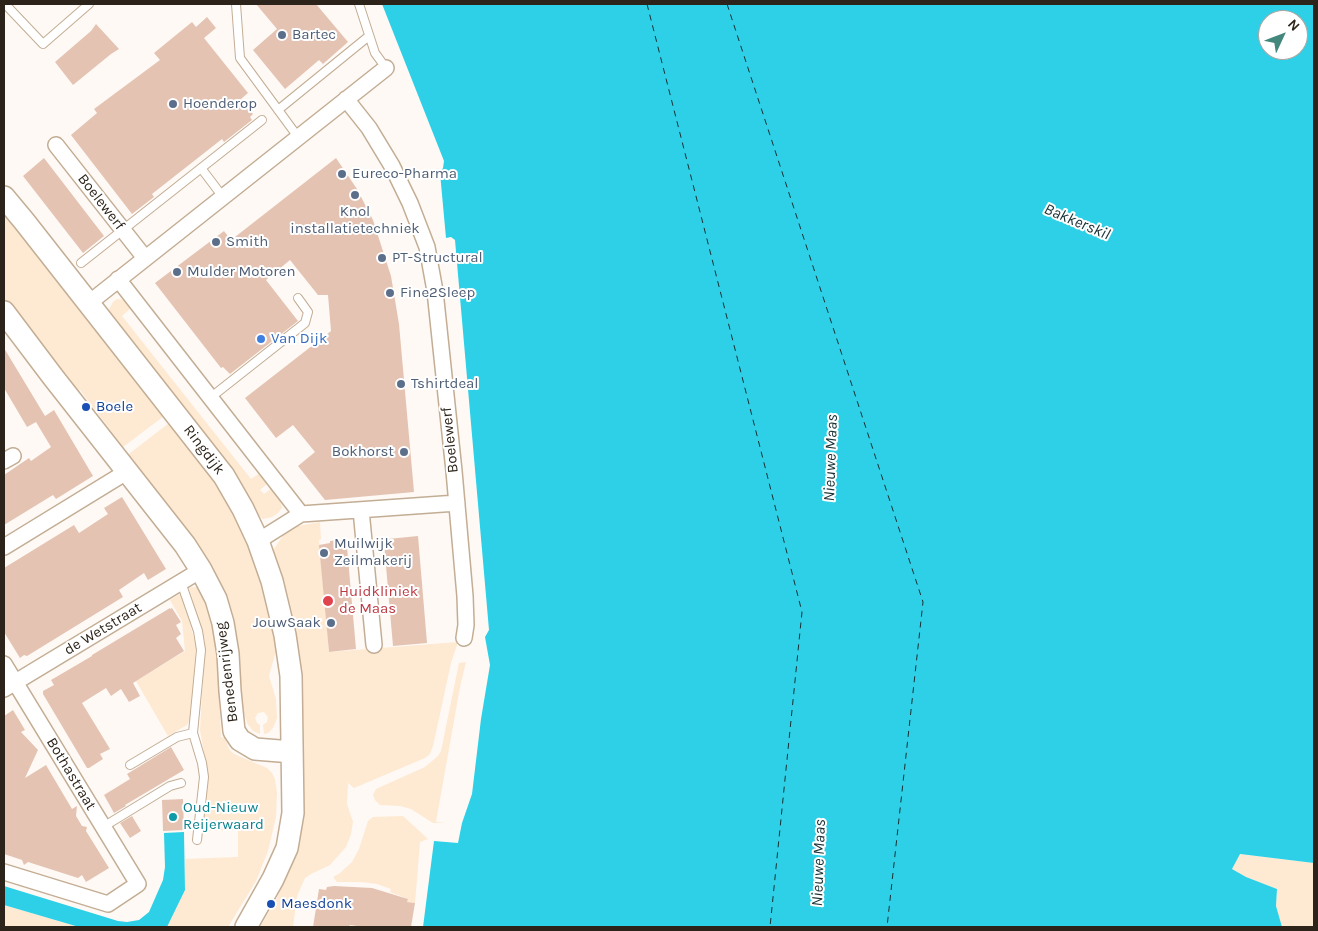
<!DOCTYPE html>
<style>
body{margin:0}
#map{position:relative;width:1318px;height:931px;overflow:hidden;background:#fef9f4;font-family:Karla,sans-serif}
canvas{display:block}
.frame{position:absolute;inset:0;border:5px solid #2c241a;pointer-events:none}
.north{position:absolute;left:1258px;top:10px;width:50px;height:50px;box-sizing:border-box;background:#fff;border:1px solid #aba7a3;border-radius:50%;rotate:47deg;font-size:14px;font-weight:700;line-height:20px;text-align:center;color:#2c241a}
.north::after{content:'';display:block;margin:auto;width:18px;height:22px;background:#44887d;clip-path:polygon(50% 0,100% 100%,50% 72%,0 100%)}
</style>
<div id="map">
<canvas width="1318" height="931"></canvas>
<div class="frame"></div>
<div class="north">N</div>
</div>
<script>
const g = document.querySelector('canvas').getContext('2d');
g.lineJoin = 'round';
function fill(path, color) {
  g.fillStyle = color;
  g.fill(path, 'evenodd');
}
function poly(rows) {
  const path = new Path2D();
  for (const r of rows) {
    path.moveTo(r[0], r[1]);
    for (let i = 2; i < r.length; i += 2) path.lineTo(r[i], r[i + 1]);
  }
  return path;
}
function strokePath(path, color, width, dash) {
  g.strokeStyle = color;
  g.lineWidth = width;
  g.lineCap = dash ? 'butt' : 'round';
  g.setLineDash(dash || []);
  g.stroke(path);
}
function label(font, color, halo, rows, align = 'center') {
  g.font = font + ' Karla,sans-serif';
  g.lineWidth = 4;
  g.setLineDash([]);
  g.textBaseline = 'middle';
  g.strokeStyle = halo;
  g.fillStyle = color;
  for (const [text, x, y, turn = 0] of rows) {
    g.save();
    g.translate(x, y);
    g.rotate((+turn || 0) * Math.PI / 180);
    g.textAlign = isNaN(turn) ? turn : align;
    if (halo) g.strokeText(text, 0, 0);
    g.fillText(text, 0, 0);
    g.restore();
  }
}
const green = poly([
 [4,208,168,413,123,447,80,390,75,394,4,301],
 [117,299,124,300,131,308,122,316,251,479,260,473,268,483,260,490,264,494,272,488,281,500,282,508,278,513,272,517,263,519,255,514,108,311,113,302],
 [173,420,203,458,252,543,279,640,269,676,276,699,277,718,273,728,268,733,264,734,263,725,267,722,268,717,264,712,258,713,255,718,257,723,260,725,260,734,253,731,247,723,239,697,232,631,125,457],
 [320,522,321,539,319,540,329,652,458,642,451,663,433,746,430,754,425,758,354,788,348,783,347,804,353,822,351,834,346,847,330,865,311,874,305,878,297,896,293,927,260,927,277,898,292,859,273,560,274,549,284,534,298,526],
 [192,587,197,587,201,591,213,628,217,648,221,737,225,738,229,749,234,754,267,768,272,773,275,779,277,793,276,817,268,851,256,881,228,927,167,927,185,890,185,859,238,857,238,830,207,831,205,826,205,802,208,775,200,730,205,642,189,588],
 [182,593,196,646,191,718,187,725,168,736,136,681,185,651,182,621,170,600],
 [466,662,460,687,436,822,446,823,433,823,411,809,400,806,380,805,375,800,373,795,376,789,425,767,438,756,441,751,459,663],
 [403,816,428,839,420,842,415,903,407,902,408,899,390,892,391,889,377,884,361,882,337,882,333,877,340,873,352,862,359,849,368,821,373,817],
 [1239,854,1314,863,1314,927,1282,927,1276,906,1277,889,1246,877,1232,869],
 [4,905,79,927,4,927]
]);
const water = poly([
 [382,4,1314,4,1314,863,1240,854,1232,869,1246,877,1277,889,1276,906,1282,927,423,927,434,841,458,843,462,823,472,794,481,719,490,665,485,637,489,630,455,240,451,237,446,238,440,173,443,168,444,161],
 [1268,20,1298,20,1298,50,1268,50],
 [184,832,185,890,167,927,79,927,4,905,4,886,118,921,127,922,139,920,149,912,163,880,165,867,164,833]
]);
const ferry = poly([
 [647,4,802,612,770,927],
 [727,4,923,602,887,927]
]);
const building = poly([
 [256,4,316,4,348,42,323,64,319,60,285,89,253,50,277,29],
 [207,17,216,28,204,38,248,93,241,99,253,114,250,117,252,120,224,142,222,139,152,194,154,197,132,214,71,135,97,113,94,109,160,60,154,53,192,22,196,27],
 [96,24,119,49,111,54,73,85,55,62,91,31],
 [44,158,104,236,83,253,23,176],
 [336,158,357,189,373,220,391,276,399,324,414,492,325,500,298,466,315,452,293,425,276,438,245,398,331,331,328,295,318,295,290,260,266,280,298,321,230,374,223,367,221,368,155,283,224,231,231,240,235,237],
 [4,348,45,416,54,410,93,476,56,499,53,495,4,525,4,475,29,458,31,461,51,447,36,422,27,427,4,388],
 [122,497,166,569,148,580,144,573,119,590,123,597,27,656,24,655,20,658,4,632,4,568,74,525,79,533,108,514,104,508],
 [418,536,427,643,393,646,384,543,388,539],
 [342,540,342,547,347,547,356,649,329,652,319,545,330,543,330,541],
 [170,608,170,609,172,608,181,622,176,625,181,634,176,638,184,651,133,683,140,696,129,702,121,689,111,696,106,688,82,703,110,749,100,754,103,759,89,768,87,768,43,694,43,691,54,685,51,680,92,656,92,655],
 [13,710,25,730,21,732,38,750,25,778,46,765,72,809,77,806,76,816,82,826,87,827,86,831,109,868,86,882,82,875,78,878,28,862,24,865,22,860,4,854,4,716],
 [171,747,184,770,125,805,126,806,114,813,104,795,130,779,127,774],
 [183,799,184,830,163,831,162,800],
 [132,816,141,831,130,838,120,823],
 [334,886,372,888,408,899,407,902,415,903,411,927,364,927,350,925,349,927,313,927,319,889,326,890,327,887]
]);
const lane = poly([
 [5,4,43,44,89,4],
 [236,4,240,58,298,137],
 [359,4,375,53,386,68],
 [278,110,369,36],
 [201,168,223,197],
 [81,263,262,120],
 [210,398,305,323,308,312,298,298],
 [181,582,198,631,201,650,193,733,202,763,204,777,197,840],
 [130,765,177,737,193,733],
 [103,827,170,786,181,783]
]);
const street = poly([
 [346,99,369,128,392,166,410,203,427,247,435,291,454,471,465,596,466,625,464,638],
 [56,145,145,258],
 [118,279,301,514],
 [89,303,386,68],
 [4,461,13,456],
 [361,510,374,645],
 [258,541,301,514,457,503],
 [4,547,128,471],
 [4,664,138,884,108,904,4,872],
 [4,689,201,570]
]);
const secondary = poly([
 [4,197,24,221,224,476,243,509,258,541,272,581,285,635,291,676,293,813,287,848,273,879,246,927],
 [4,312,53,377,185,545,201,570,216,599,223,623,228,654,230,691,234,731,240,740,255,749,292,752]
]);
const markers = [
 [282,35,5,"#5c6f8a"],
 [173,104,5,"#5c6f8a"],
 [342,174,5,"#5c6f8a"],
 [355,195,5,"#5c6f8a"],
 [216,242,5,"#5c6f8a"],
 [382,258,5,"#5c6f8a"],
 [177,272,5,"#5c6f8a"],
 [390,293,5,"#5c6f8a"],
 [261,339,5,"#3f7fe0"],
 [401,384,5,"#5c6f8a"],
 [86,407,5,"#1a4fb4"],
 [404,452,5,"#5c6f8a"],
 [324,553,5,"#5c6f8a"],
 [328,601,6,"#e0444e"],
 [331,623,5,"#5c6f8a"],
 [173,817,5,"#0f9aa8"],
 [271,904,5,"#1a4fb4"]
];
const serviceNames = [
 ["Bartec",292,35],
 ["Hoenderop",183,104],
 ["Eureco-Pharma",352,174],
 ["Knol",355,212,"center"],
 ["installatietechniek",355,229,"center"],
 ["Smith",226,242],
 ["PT-Structural",392,258],
 ["Mulder Motoren",187,272],
 ["Fine2Sleep",400,293],
 ["Tshirtdeal",411,384],
 ["Bokhorst",394,452,"right"],
 ["Muilwijk",334,544],
 ["Zeilmakerij",334,561],
 ["JouwSaak",321,623,"right"]
];
const streetNames = [
 ["Boelewerf",101,202,52],
 ["Boelewerf",450,440,-96],
 ["Ringdijk",204,450,53],
 ["de Wetstraat",103,629,-31],
 ["Benedenrijweg",227,672,-97],
 ["Bothastraat",71,774,59]
];
const shopNames = [
 ["Van Dijk",271,339]
];
const transitNames = [
 ["Boele",96,407],
 ["Maesdonk",281,904]
];
const healthNames = [
 ["Huidkliniek",339,592],
 ["de Maas",339,609]
];
const cultureNames = [
 ["Oud-Nieuw",183,808],
 ["Reijerwaard",183,825]
];
const waterNames = [
 ["Bakkerskil",1077,222,23],
 ["Nieuwe Maas",831,458,-88],
 ["Nieuwe Maas",819,863,-88]
];
fill(green, '#fee9d2');
fill(water, '#2dd0e6');
strokePath(ferry, '#183135', 1, [6, 5]);
fill(building, '#e4c3b3');
strokePath(lane, '#c3ad94', 10);
strokePath(street, '#c3ad94', 18);
strokePath(secondary, '#c3ad94', 24);
strokePath(lane, '#fff', 8);
strokePath(street, '#fff', 15);
strokePath(secondary, '#fff', 21);
for (const [x, y, r, color] of markers) {
  const dot = new Path2D();
  dot.arc(x, y, r, 0, 2 * Math.PI);
  g.fillStyle = color;
  g.fill(dot);
  strokePath(dot, '#fff', 2);
}
label('15px', '#4e5e75', '#fff', serviceNames, 'left');
label('15px', '#2c241a', '#fff', streetNames);
label('15px', '#366cbe', '#fff', shopNames, 'left');
label('15px', '#164399', '#fff', transitNames, 'left');
label('15px', '#be3a42', '#fff', healthNames, 'left');
label('15px', '#0d838f', '#fff', cultureNames, 'left');
label('italic 16px', '#183135', '#fff', waterNames);
</script>
